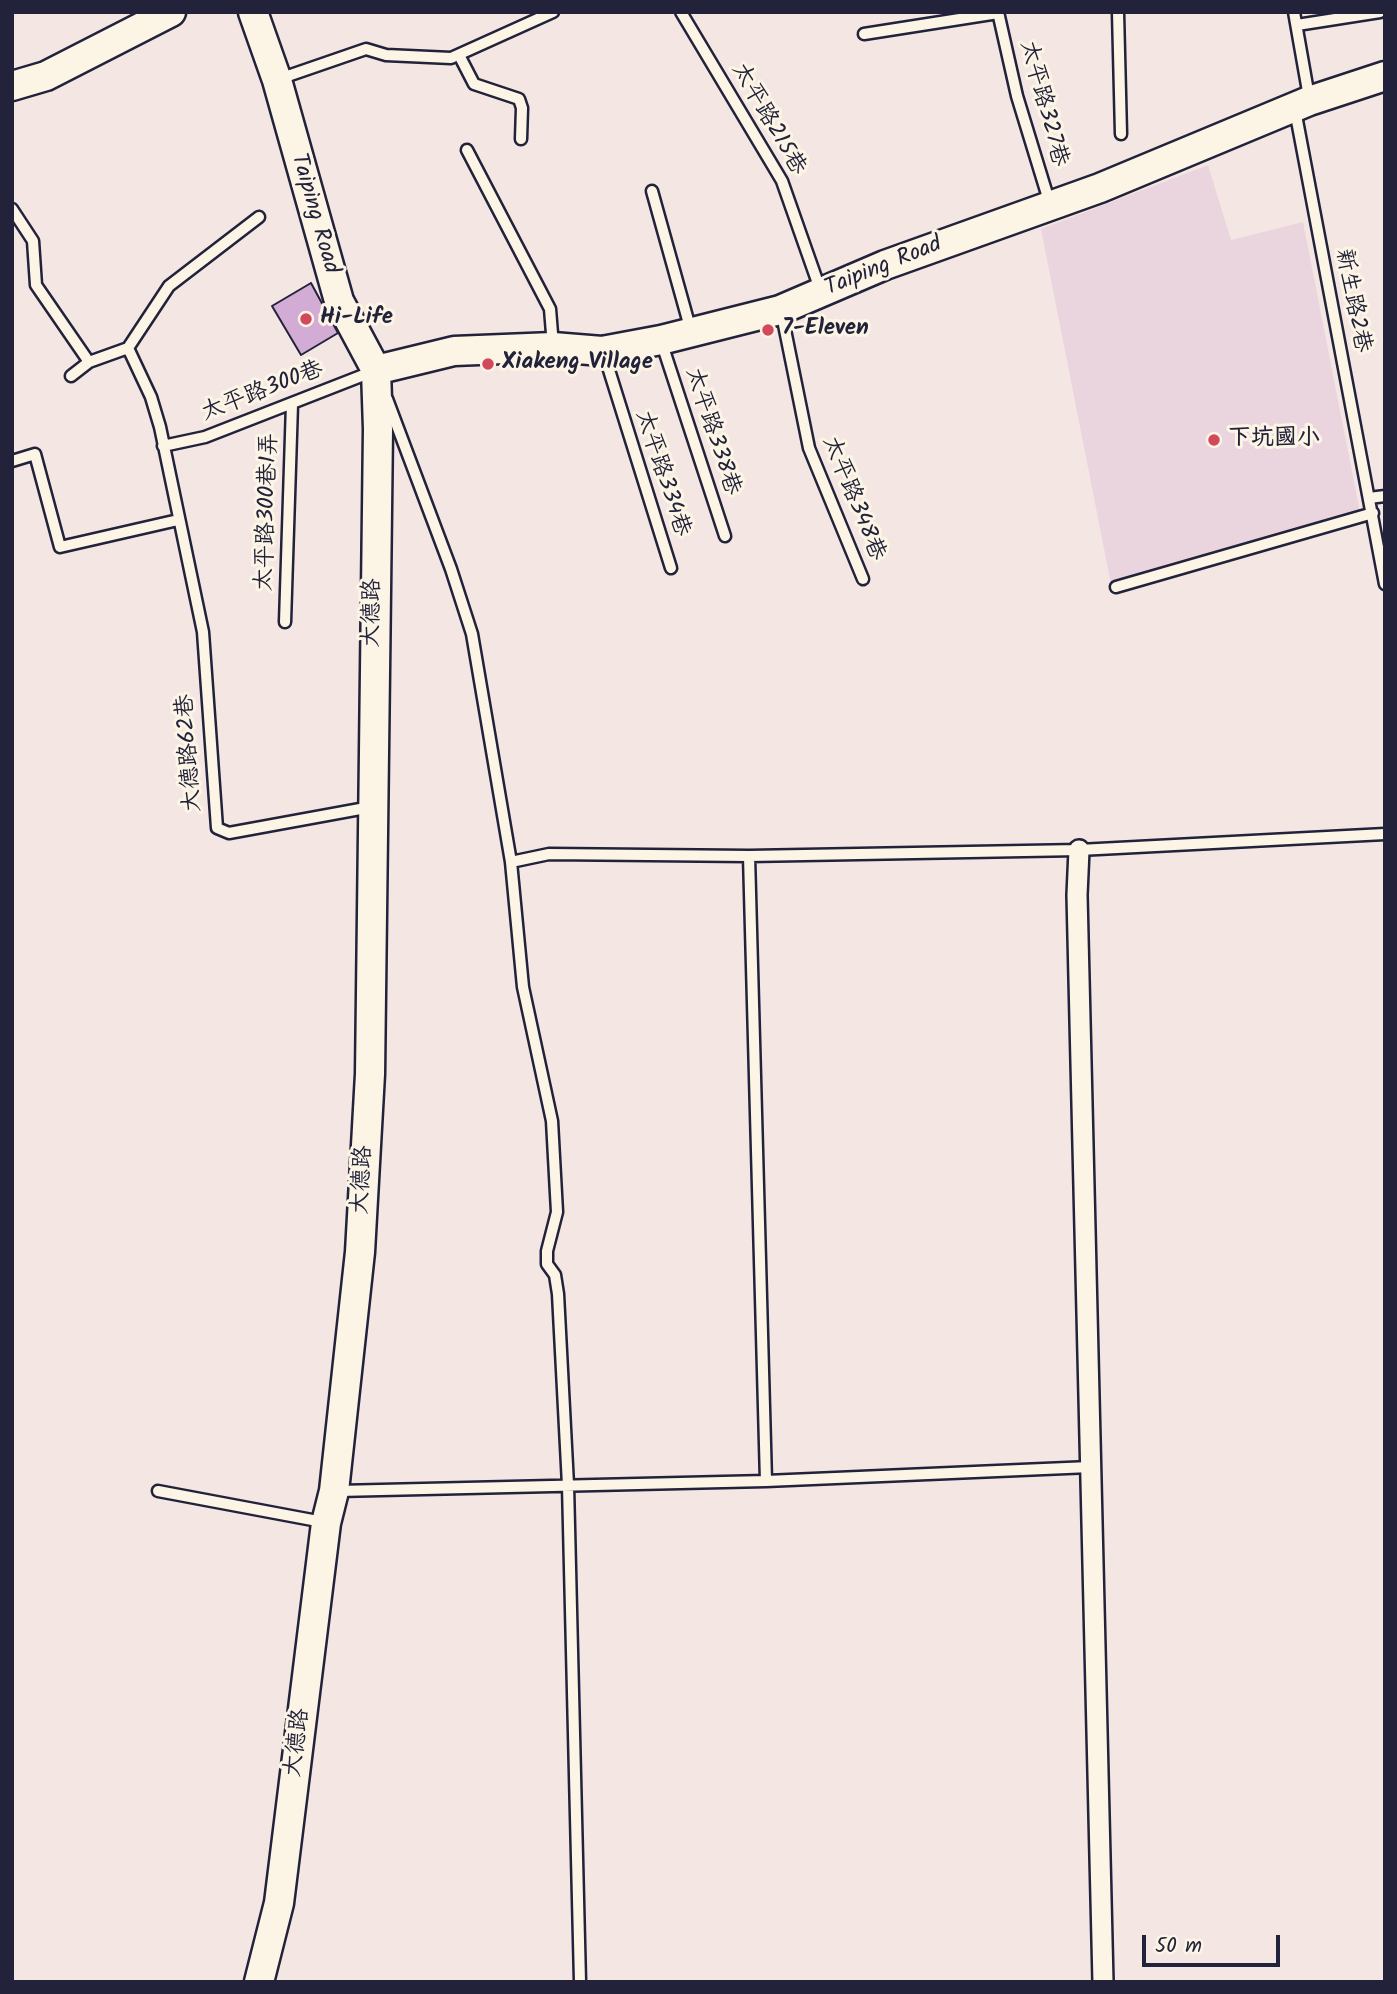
<!DOCTYPE html>
<meta charset="utf-8">
<style>
body{margin:0}
#map{position:relative;width:1397px;height:1994px;overflow:hidden;background:#f4e6e2;font-family:Kalam,sans-serif}
canvas{display:block}
.frame{position:absolute;inset:0;border:14px solid #22223b;pointer-events:none}
.scale{position:absolute;left:1142px;top:1935px;width:138px;height:32px;box-sizing:border-box;border:4px solid #22223b;border-top:0;padding-left:9px;font-size:21px;line-height:24px;white-space:nowrap;color:#22223b;-webkit-text-stroke:5px #fcf5e5;paint-order:stroke}
</style>
<div id="map">
<canvas width="1397" height="1994"></canvas>
<div class="frame"></div>
<div class="scale">50 m</div>
</div>
<script>
const g = document.querySelector('canvas').getContext('2d');
g.lineJoin = 'round';
function fill(path, color) {
  g.fillStyle = color;
  g.fill(path, 'evenodd');
}
function poly(rows) {
  const path = new Path2D();
  for (const r of rows) {
    path.moveTo(r[0], r[1]);
    for (let i = 2; i < r.length; i += 2) path.lineTo(r[i], r[i + 1]);
  }
  return path;
}
function strokePath(path, color, width, dash) {
  g.strokeStyle = color;
  g.lineWidth = width;
  g.lineCap = dash ? 'butt' : 'round';
  g.setLineDash(dash || []);
  g.stroke(path);
}
function label(font, color, halo, rows, align = 'center') {
  g.font = font + ' Kalam,"LXGW WenKai TC",sans-serif';
  g.lineWidth = 6;
  g.setLineDash([]);
  g.textBaseline = 'middle';
  g.strokeStyle = halo;
  g.fillStyle = color;
  for (const [text, x, y, turn = 0] of rows) {
    g.save();
    g.translate(x, y);
    g.rotate((+turn || 0) * Math.PI / 180);
    g.textAlign = isNaN(turn) ? turn : align;
    if (halo) g.strokeText(text, 0, 0);
    g.fillText(text, 0, 0);
    g.restore();
  }
}
const built = poly([
 [1208,165,1231,240,1303,222,1360,512,1351,518,1111,584,1041,229]
]);
const building = poly([
 [311,283,338,333,301,355,272,306,311,283]
]);
const lane = poly([
 [681,12,782,181,820,289],
 [998,12,1017,96,1050,204],
 [1118,12,1121,134],
 [1294,12,1309,97],
 [1297,25,1380,12],
 [864,34,998,13],
 [459,55,474,84,519,99,522,108,521,139],
 [279,79,366,49,386,55,451,58,553,12],
 [1295,110,1385,584],
 [467,150,550,309,553,346],
 [652,191,691,331],
 [12,209,33,241,36,285,89,362],
 [781,310,809,448,863,579],
 [661,341,725,536],
 [128,348,151,397,160,427,203,632,217,828,229,833,371,807],
 [604,354,671,568],
 [71,376,89,362,128,348,169,286,259,217],
 [387,399,451,569,472,634,511,862,523,987,552,1121,557,1212,547,1251,547,1264,555,1275,558,1294,568,1485,580,1982],
 [163,446,205,437,374,371],
 [12,461,35,454,60,547,178,520],
 [1369,498,1385,496],
 [1116,587,1373,513],
 [285,622,292,404],
 [749,856,766,1481],
 [511,862,549,854,749,856,1079,850,1385,834],
 [158,1491,323,1522],
 [338,1491,766,1481,1090,1467]
]);
const street = poly([
 [1079,850,1077,895,1103,1982]
]);
const secondary = poly([
 [253,12,277,80,339,301,376,370,378,429,370,1074,360,1252,334,1491,326,1523,279,1903,259,1982],
 [12,86,46,76,171,12],
 [376,370,454,351,553,347,602,351,661,340,780,310,885,265,1100,188,1309,101,1385,76]
]);
const markers = [
 [306,319,7,"#d1495b"],
 [768,330,7,"#d1495b"],
 [488,364,7,"#d1495b"],
 [1214,440,7,"#d1495b"]
];
const streetNames = [
 ["太平路327巷",1042,104,75],
 ["太平路215巷",767,120,60],
 ["Taiping Road",313,214,74],
 ["Taiping Road",884,268,-22],
 ["新生路2巷",1351,301,79],
 ["太平路300巷",263,393,-21],
 ["太平路338巷",711,432,72],
 ["太平路334巷",661,474,72],
 ["太平路348巷",852,499,68],
 ["太平路300巷1弄",269,512,-88],
 ["大德路",374,613,-89],
 ["大德路62巷",191,753,-94],
 ["大德路",364,1180,-87],
 ["大德路",299,1743,-83]
];
const poiNames = [
 ["Hi-Life",320,319],
 ["7-Eleven",782,330],
 ["Xiakeng Village",502,364],
 ["下坑國小",1228,440]
];
fill(built, '#ead5de');
fill(building, '#d2acd4');
strokePath(building, '#22223b', 2);
strokePath(lane, '#22223b', 15);
strokePath(street, '#22223b', 24);
strokePath(secondary, '#22223b', 33);
strokePath(lane, '#fcf5e5', 10);
strokePath(street, '#fcf5e5', 19);
strokePath(secondary, '#fcf5e5', 28);
for (const [x, y, r, color] of markers) {
  const dot = new Path2D();
  dot.arc(x, y, r, 0, 2 * Math.PI);
  g.fillStyle = color;
  g.fill(dot);
  strokePath(dot, '#fcf5e5', 2.5);
}
label('23px', '#22223b', '#fcf5e5', streetNames);
label('bold 23px', '#22223b', '#fcf5e5', poiNames, 'left');
</script>
